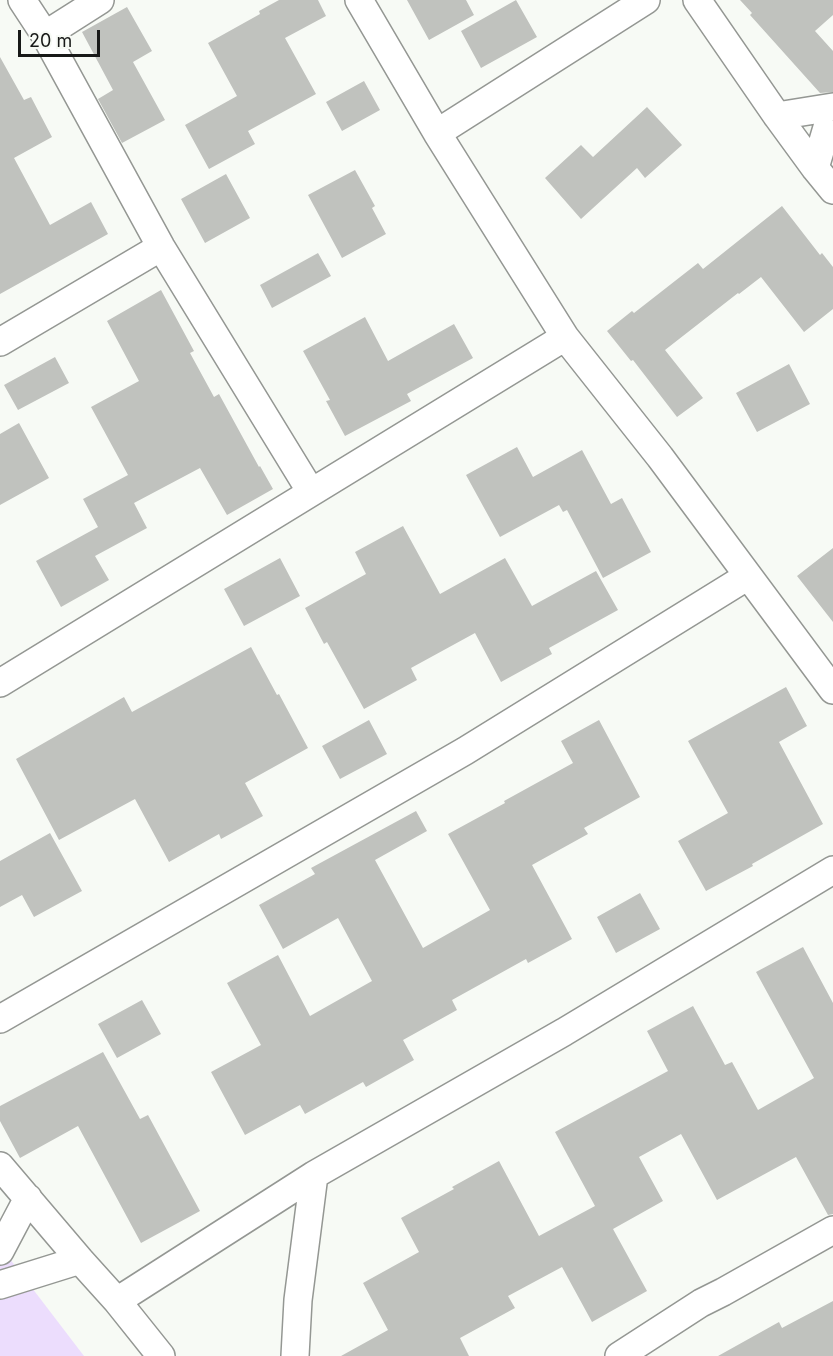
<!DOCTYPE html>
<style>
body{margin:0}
#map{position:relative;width:833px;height:1356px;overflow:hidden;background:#f7faf5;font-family:Inter,sans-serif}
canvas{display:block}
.scale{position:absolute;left:18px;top:30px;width:82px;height:27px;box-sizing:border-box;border:3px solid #181918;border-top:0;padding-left:8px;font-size:18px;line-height:21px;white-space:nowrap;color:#181918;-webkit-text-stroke:4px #f7faf5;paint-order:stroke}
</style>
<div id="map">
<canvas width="833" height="1356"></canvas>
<div class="scale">20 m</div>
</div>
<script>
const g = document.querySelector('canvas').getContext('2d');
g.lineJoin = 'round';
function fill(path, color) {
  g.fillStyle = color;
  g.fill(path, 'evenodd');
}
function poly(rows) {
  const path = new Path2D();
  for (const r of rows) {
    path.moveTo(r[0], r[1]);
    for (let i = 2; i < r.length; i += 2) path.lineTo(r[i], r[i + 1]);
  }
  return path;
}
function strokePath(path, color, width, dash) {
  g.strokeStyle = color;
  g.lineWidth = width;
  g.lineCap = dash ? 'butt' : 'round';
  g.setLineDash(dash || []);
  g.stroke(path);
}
const green = poly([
 [0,1246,84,1356,0,1356]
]);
const building = poly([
 [279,0,318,0,326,16,285,38,316,94,248,131,255,144,209,169,185,125,237,96,208,43,260,14,259,11],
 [407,0,466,0,474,15,429,40],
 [516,0,537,37,481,68,461,31],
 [740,0,833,0,833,15,815,31,833,51,833,92,820,93,750,15,752,13],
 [127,7,152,51,133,62,165,120,122,143,98,99,113,90,82,32],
 [0,57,24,100,31,97,52,137,14,158,50,225,91,202,108,234,0,294],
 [364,81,380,110,342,131,326,102],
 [647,107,682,145,645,178,637,168,581,219,545,178,581,145,593,157],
 [355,170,375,206,372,208,386,234,342,258,308,195],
 [226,174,250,218,205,243,181,199],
 [782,206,820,255,822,253,833,267,833,309,804,332,761,277,739,294,738,293,665,350,703,398,677,417,633,360,631,361,607,331,632,311,634,313,698,263,703,269],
 [318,253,331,276,272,308,260,285],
 [161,290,194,351,190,353,214,397,219,394,259,467,260,466,273,489,227,515,200,468,134,503,147,528,95,556,109,580,61,607,36,561,98,527,83,499,128,475,91,407,139,381,107,321],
 [365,317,388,361,454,324,473,358,407,394,411,401,345,436,326,401,330,400,303,351],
 [55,357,69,383,18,410,4,385],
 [789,364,810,404,757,432,736,393],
 [19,423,49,478,0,505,0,434],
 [517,447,533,477,582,450,611,504,622,498,651,552,603,578,567,510,563,512,559,505,500,537,466,475],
 [403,526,440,594,505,558,532,606,596,571,618,610,549,648,552,654,501,682,475,633,411,668,417,680,364,709,327,642,324,644,305,608,366,574,355,552],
 [833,548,833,622,797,576],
 [280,558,300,596,244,626,224,589],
 [251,647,277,695,279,694,308,748,245,783,263,816,221,839,219,834,169,862,135,799,59,840,16,759,124,697,132,712],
 [786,687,807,726,779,742,823,824,752,864,753,866,706,891,678,841,728,813,688,741],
 [369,720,387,754,340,779,322,746],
 [599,720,640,797,584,828,588,834,532,865,572,939,528,963,526,959,452,1000,457,1010,403,1040,414,1060,366,1087,363,1082,305,1114,300,1105,245,1135,211,1072,261,1045,227,983,278,955,310,1016,372,981,338,918,283,949,259,905,315,874,311,868,416,811,427,831,375,860,423,948,490,910,448,834,505,803,504,801,573,763,561,741],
 [50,833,82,891,34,917,22,895,0,907,0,861],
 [640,893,660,929,616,953,597,917],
 [803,947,833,1003,833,1214,828,1215,796,1157,717,1200,681,1134,639,1157,663,1201,613,1229,647,1291,592,1322,562,1267,508,1296,515,1308,460,1338,469,1356,341,1356,388,1330,363,1283,419,1252,401,1218,454,1189,452,1187,499,1161,539,1236,595,1206,555,1132,668,1071,647,1031,693,1006,725,1065,732,1062,758,1110,814,1078,756,972],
 [142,1000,161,1034,117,1058,98,1024],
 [103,1052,140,1119,148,1115,200,1211,141,1243,78,1126,20,1158,0,1121,0,1106],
 [833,1301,833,1356,718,1356,779,1322,782,1328]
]);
const minor = poly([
 [22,0,45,35,161,247,311,492],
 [359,0,437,133,565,337,660,457,833,690],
 [697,0,777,116,815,168,833,190],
 [45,35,100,0],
 [777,116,833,107,815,168],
 [437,133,646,0],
 [0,342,161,247],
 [0,683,565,337],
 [0,1019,465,751,748,576],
 [0,1166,80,1260,117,1301,161,1356],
 [0,1251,28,1198],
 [0,1285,80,1260],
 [117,1301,314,1175,564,1032,833,870],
 [295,1356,298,1300,314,1175],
 [619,1356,701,1303,723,1292,833,1230]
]);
fill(green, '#ecddfd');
fill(building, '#c0c2be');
strokePath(minor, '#949793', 30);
strokePath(minor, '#fff', 27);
</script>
